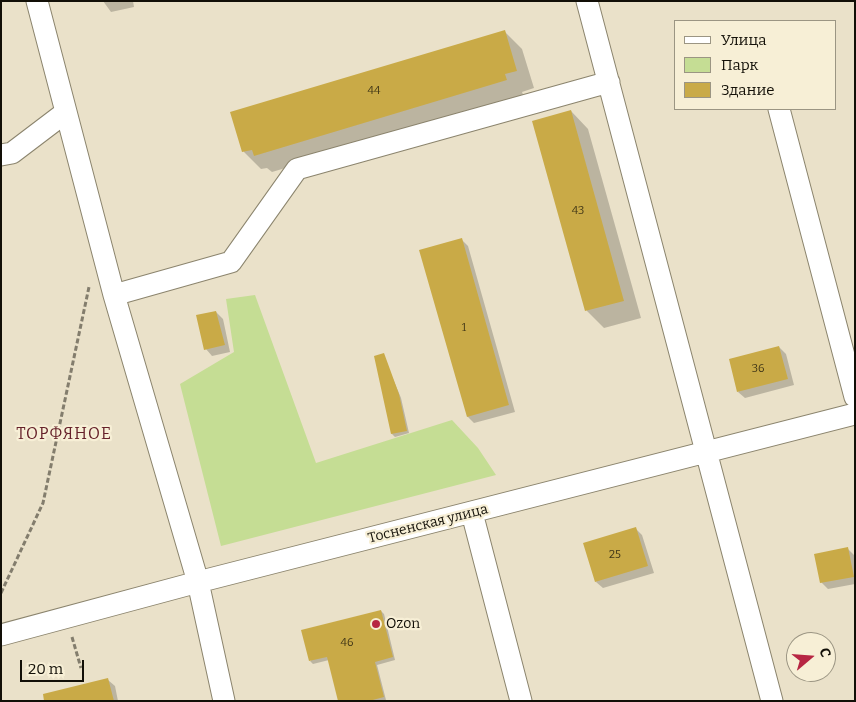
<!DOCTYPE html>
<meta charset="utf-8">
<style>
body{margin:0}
#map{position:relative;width:856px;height:702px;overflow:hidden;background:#eae1c9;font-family:Bitter,serif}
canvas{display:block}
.frame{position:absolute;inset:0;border:2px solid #120f07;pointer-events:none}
.legend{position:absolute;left:674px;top:20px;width:162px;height:90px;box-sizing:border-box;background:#f7efd6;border:1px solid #9b9583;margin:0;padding:6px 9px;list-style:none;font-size:15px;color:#120f07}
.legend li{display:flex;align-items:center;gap:10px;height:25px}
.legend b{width:25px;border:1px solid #9b9583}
.north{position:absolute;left:786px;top:632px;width:50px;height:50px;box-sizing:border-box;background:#f7efd6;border:1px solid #9b9583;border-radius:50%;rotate:72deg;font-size:14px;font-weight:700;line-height:20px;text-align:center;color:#120f07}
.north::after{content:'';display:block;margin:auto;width:18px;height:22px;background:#b72643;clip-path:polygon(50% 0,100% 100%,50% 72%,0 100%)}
.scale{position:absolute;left:20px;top:660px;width:64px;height:22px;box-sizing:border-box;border:2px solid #120f07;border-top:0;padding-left:6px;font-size:15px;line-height:18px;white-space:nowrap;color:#120f07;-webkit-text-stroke:4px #f7efd6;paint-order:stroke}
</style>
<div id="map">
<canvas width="856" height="702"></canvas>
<div class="frame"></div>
<ul class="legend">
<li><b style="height:6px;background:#fff"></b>Улица</li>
<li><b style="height:14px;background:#c5dd94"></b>Парк</li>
<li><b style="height:14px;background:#c9aa47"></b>Здание</li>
</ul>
<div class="north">С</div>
<div class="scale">20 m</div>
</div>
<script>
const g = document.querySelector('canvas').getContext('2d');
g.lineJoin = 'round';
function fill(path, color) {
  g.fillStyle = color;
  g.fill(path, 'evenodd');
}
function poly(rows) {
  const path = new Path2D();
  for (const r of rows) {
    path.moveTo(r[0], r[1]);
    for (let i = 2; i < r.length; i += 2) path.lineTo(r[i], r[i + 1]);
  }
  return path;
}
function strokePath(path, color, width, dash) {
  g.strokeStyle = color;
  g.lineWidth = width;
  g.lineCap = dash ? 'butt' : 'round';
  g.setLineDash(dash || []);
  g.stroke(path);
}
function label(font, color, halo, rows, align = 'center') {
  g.font = font + ' Bitter,serif';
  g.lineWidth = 4.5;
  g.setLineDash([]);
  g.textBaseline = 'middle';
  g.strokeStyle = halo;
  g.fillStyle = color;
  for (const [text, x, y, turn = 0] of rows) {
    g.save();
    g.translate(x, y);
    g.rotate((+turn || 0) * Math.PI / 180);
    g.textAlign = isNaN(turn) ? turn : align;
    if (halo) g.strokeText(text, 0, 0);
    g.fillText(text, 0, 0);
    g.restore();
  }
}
const green = poly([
 [255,295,316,463,452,420,478,448,496,475,221,546,180,384,234,352,226,299]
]);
const shadow = poly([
 [103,1,133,1,134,7,111,12],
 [505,32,522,49,534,88,522,92,524,97,272,172,267,168,261,169,244,152,232,113],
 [571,111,588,129,641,318,604,328,587,311,534,122],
 [461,239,468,246,515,412,474,423,468,417],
 [216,312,223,319,230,352,212,356,206,349],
 [779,347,786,354,794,385,745,398,738,392],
 [383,355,401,398,409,433,395,437,392,434],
 [636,529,642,535,654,573,603,588,596,582],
 [848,549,854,555,855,584,828,589,821,582],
 [381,611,384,614,395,660,377,665,386,700,339,701,329,660,313,664,310,661],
 [108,680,115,686,118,701,66,701]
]);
const building = poly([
 [505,30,517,71,505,74,507,80,254,156,252,150,242,152,230,112],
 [571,110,624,301,585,311,532,121],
 [462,238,509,405,467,417,419,250],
 [216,311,225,345,204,350,196,315],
 [779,346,788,379,737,392,729,359],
 [384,353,399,394,407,431,391,434,374,356],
 [636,527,648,566,595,582,583,543],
 [848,547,854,577,820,583,814,554],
 [381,610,393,657,375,662,384,697,369,701,338,701,327,657,309,661,301,630],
 [108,678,114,701,44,701,43,694]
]);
const path = poly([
 [1,593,43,503,89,287],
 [72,637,81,668]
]);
const minor = poly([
 [37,1,114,295,198,582,224,701],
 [587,1,772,701],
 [779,109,855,397],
 [1,155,12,153,66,112],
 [114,295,231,262,297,169,609,82],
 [472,513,521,701],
 [1,635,198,582,855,414]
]);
const markers = [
 [376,624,5,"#b72643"]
];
const numberNames = [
 ["44",374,91],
 ["43",578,211],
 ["1",464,328],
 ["36",758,369],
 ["25",615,555],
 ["46",347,643]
];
const streetNames = [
 ["Тосненская улица",428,524,-14]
];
const poiNames = [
 ["Ozon",386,624]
];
const quarterNames = [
 ["ТОРФЯНОЕ",64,435]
];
fill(green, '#c5dd94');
fill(shadow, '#0003');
fill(building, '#c9aa47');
strokePath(minor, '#8b846d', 23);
strokePath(path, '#837d6d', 3, [5, 2.5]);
strokePath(minor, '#fff', 21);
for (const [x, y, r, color] of markers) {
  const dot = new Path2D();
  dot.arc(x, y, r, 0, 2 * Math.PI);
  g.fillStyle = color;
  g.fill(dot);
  strokePath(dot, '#f7efd6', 2);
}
label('11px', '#403617', null, numberNames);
label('14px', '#120f07', '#f7efd6', streetNames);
label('14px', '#120f07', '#f7efd6', poiNames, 'left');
g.letterSpacing = '1px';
label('16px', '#652029', '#f7efd6', quarterNames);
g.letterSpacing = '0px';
</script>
